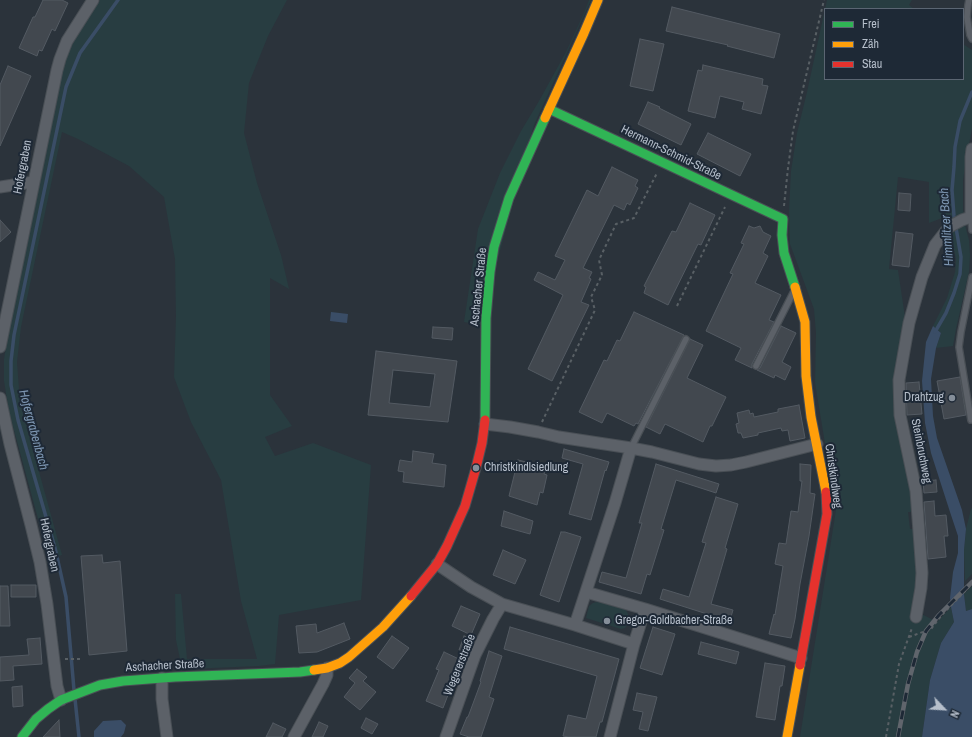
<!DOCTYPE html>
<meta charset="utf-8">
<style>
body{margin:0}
#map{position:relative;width:972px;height:737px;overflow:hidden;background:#2b333b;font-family:"Archivo Narrow",sans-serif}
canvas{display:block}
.legend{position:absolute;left:824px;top:8px;width:140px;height:72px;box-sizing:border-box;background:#1e2936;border:1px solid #5b6572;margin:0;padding:5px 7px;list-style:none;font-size:12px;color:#b6bfcb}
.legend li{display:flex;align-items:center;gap:8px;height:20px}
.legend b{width:20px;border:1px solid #5b6572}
.north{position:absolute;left:924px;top:689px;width:40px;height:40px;-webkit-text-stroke:3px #1e2936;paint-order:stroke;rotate:115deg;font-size:11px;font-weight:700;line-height:16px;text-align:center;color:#b6bfcb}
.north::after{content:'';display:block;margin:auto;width:14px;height:18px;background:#b6bfcb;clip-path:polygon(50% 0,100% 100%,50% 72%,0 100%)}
</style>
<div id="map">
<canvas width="972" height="737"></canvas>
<ul class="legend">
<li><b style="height:5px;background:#30b455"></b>Frei</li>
<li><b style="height:5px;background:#ff9f0a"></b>Zäh</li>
<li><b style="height:5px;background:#e5322d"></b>Stau</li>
</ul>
<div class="north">N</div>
</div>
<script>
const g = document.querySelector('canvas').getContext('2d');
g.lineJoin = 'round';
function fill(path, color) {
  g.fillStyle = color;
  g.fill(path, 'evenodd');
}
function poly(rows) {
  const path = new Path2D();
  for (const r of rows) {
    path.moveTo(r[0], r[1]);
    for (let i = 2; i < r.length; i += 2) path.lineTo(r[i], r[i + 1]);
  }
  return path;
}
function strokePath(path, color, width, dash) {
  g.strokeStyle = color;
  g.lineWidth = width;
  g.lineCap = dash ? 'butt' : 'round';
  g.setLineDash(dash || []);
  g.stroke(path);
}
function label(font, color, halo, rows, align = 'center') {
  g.font = font + ' "Archivo Narrow",sans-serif';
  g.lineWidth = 4;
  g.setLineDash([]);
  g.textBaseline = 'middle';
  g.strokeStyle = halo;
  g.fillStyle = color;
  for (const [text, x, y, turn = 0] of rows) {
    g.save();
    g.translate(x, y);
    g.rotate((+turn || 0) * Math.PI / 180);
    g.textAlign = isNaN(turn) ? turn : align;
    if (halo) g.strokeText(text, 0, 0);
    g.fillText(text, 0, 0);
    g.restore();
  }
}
const green = poly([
 [100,0,287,0,268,36,249,83,244,133,257,183,281,255,289,289,270,278,270,395,292,426,265,437,275,456,313,443,371,465,361,600,323,607,279,615,275,664,259,666,189,669,184,667,180,659,176,640,175,594,181,594,187,659,257,659,241,601,221,480,191,422,174,377,176,317,175,259,164,197,129,166,78,139,62,132,21,327,17,362,19,389,27,428,62,555,49,559,9,412,4,381,4,359,8,335,28,240,64,63,75,38],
 [589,0,591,0,534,125,480,325,464,322,478,229,500,173,521,131,539,101,566,52,584,13],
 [827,0,912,0,909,5,914,9,825,9],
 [825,9,825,79,963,79,963,44,972,50,972,129,966,159,963,181,963,209,965,225,969,240,970,255,969,272,956,329,953,346,936,348,941,333,933,326,947,298,955,272,956,259,950,233,950,215,929,223,929,182,898,177,889,269,898,270,905,317,895,381,912,490,912,512,908,512,910,529,916,529,917,565,916,588,912,609,937,622,951,607,954,622,941,643,930,680,922,737,800,737,836,510,815,383,816,333,814,309,790,244,789,211,791,171,797,133,807,92],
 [972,508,972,574,965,581,964,550,966,529,971,509],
 [972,586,972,609,966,611,964,594],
 [597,602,604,603,626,610,628,614,629,618,629,623,625,628,621,629,586,618,589,606,593,603]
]);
const water = poly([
 [331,312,348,314,347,323,330,321],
 [933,326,941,333,936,348,931,379,933,416,937,438,962,510,966,529,964,550,964,594,966,611,972,609,972,737,922,737,930,680,941,643,954,622,951,607,950,598,953,572,958,553,958,536,950,512,931,453,925,423,922,381,926,342],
 [121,720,126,725,124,733,121,737,94,737,94,731,103,721]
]);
const stream = poly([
 [935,332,946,313,954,293,960,274,961,257,954,216,952,190,954,167,955,147,960,121,972,92],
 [74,690,66,597,55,548,18,420,11,385,11,361,14,335,66,87,80,53,118,0],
 [75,699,79,737]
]);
const building = poly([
 [43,0,62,0,68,3,55,31,52,29,42,51,39,50,37,56,19,48,33,17,35,17,43,0],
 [672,7,780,34,774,58,727,46,728,45,666,31,672,7],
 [640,39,664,44,653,91,630,86,640,39],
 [703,65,763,79,762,85,768,86,761,114,742,109,744,102,720,96,715,118,688,111,698,70,702,71,703,65],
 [8,66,31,76,0,146,0,85,8,66],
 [648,102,660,107,659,108,691,124,681,145,638,124,648,102],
 [708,133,751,154,740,176,697,154,708,133],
 [612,167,638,180,635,186,638,188,630,205,627,203,624,210,614,205,583,268,592,272,589,278,591,279,581,302,589,305,552,381,528,369,563,295,534,280,538,272,555,280,565,260,555,256,587,190,598,196,612,167],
 [899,193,911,194,910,211,898,210,899,193],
 [690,203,715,215,701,245,698,244,668,305,644,293,646,287,644,286,672,231,676,232,690,203],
 [0,220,11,232,0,242,0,220],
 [749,226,754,228,760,226,763,232,771,236,763,253,768,256,755,283,781,295,769,320,774,322,752,364,752,368,735,360,741,348,706,331,733,274,730,273,744,244,741,243,749,226],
 [896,232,913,234,909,267,892,265,896,232],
 [634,312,684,335,638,424,636,423,634,426,607,413,602,423,579,412,604,360,607,361,617,340,620,341,634,312],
 [781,326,796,333,782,362,791,367,785,380,775,375,774,378,757,370,760,368,781,326],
 [433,327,453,328,452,340,432,338,433,327],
 [690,339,703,345,687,378,726,397,712,426,710,426,703,442,665,424,660,434,646,427,690,339],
 [376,351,457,361,448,422,368,415,376,351],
 [393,370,435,374,430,407,389,403,393,370],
 [960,377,966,415,944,419,937,381,960,377],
 [919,382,922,414,907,415,906,383,919,382],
 [799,405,805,438,790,441,788,430,782,431,781,428,758,433,758,435,743,438,741,433,738,433,736,424,739,423,737,413,749,410,750,414,753,413,754,417,778,412,778,409,799,405],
 [564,449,609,462,606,471,605,470,591,520,569,514,583,464,562,458,564,449],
 [413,451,434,454,432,463,446,465,444,487,403,482,404,472,398,471,400,460,412,462,413,451],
 [518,460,546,467,544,474,547,475,543,493,540,492,537,505,509,496,518,460],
 [656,464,719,484,716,493,676,480,661,529,664,530,650,575,647,574,641,594,599,582,602,572,626,578,642,523,639,523,656,464],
 [800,464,811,465,810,493,815,494,809,536,800,584,795,619,791,638,769,634,774,614,775,615,783,566,775,564,779,543,786,544,791,511,798,512,802,481,800,481,800,464],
 [936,480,937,492,924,493,923,481,936,480],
 [716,497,738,504,725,548,727,549,711,604,733,610,730,620,704,613,660,599,663,589,689,597,706,543,702,542,716,497],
 [934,501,935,516,946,515,948,536,944,536,946,557,928,559,924,502,934,501],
 [504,511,533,521,530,534,501,526,504,511],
 [561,532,565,532,581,537,559,602,540,595,561,532],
 [503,550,526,560,515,584,493,575,503,550],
 [102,555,103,563,120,561,127,651,89,655,81,556,102,555],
 [11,585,36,585,36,597,11,597,11,585],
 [0,586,8,586,10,626,0,626,0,586],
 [461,606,480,614,471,635,452,626,461,606],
 [344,623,350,639,317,652,299,653,296,626,316,624,317,633,344,623],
 [510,627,619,659,602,722,600,722,596,737,569,737,563,736,568,715,586,719,597,676,504,649,510,627],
 [653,627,675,634,662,675,640,668,653,627],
 [392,636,409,648,393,669,377,657,392,636],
 [464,636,473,639,468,653,459,650,464,636],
 [40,638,42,664,13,666,14,680,0,681,0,657,29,655,27,639,40,638],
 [701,642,739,652,736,664,698,654,701,642],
 [489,651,502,656,489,697,494,699,481,737,469,737,460,734,467,717,468,717,481,682,480,681,489,651],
 [444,652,461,660,451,681,453,682,443,708,426,701,439,670,436,669,444,652],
 [765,663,785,666,782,686,780,686,775,720,756,717,765,663],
 [357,669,367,677,363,681,376,692,360,710,344,697,355,683,349,678,357,669],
 [22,686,23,706,13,707,12,687,22,686],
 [637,693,657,697,648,731,639,729,643,712,633,710,637,693],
 [366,718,378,724,372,734,361,728,366,718],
 [59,720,60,737,43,737,59,720],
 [319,722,328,726,323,737,312,737,319,722],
 [273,723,286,729,282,737,266,737,273,723]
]);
const path = poly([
 [784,206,788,168,793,131,824,0],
 [677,306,725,207],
 [542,422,595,310,591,297,602,275,599,260,616,224,634,218,657,173],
 [909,637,931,629,941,616,972,584],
 [65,659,83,659],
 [886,737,899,664,912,628]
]);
const lane = poly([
 [969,0,968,5,967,17,970,35,972,39],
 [971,217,972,230],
 [756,366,794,291],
 [971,420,959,347,961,332,972,277],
 [631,448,686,339]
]);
const street = poly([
 [0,187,33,182],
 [0,347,57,70,60,59,67,41,93,0],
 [0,398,10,444,31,525,40,562,47,604,57,686,61,700],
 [485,424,510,427,538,432,559,437,631,448,652,452,699,464,716,466,731,465,746,462,817,444],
 [437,564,471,587,502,604,575,625,634,644],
 [586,592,645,609,801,658],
 [916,617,921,588,922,573,916,491,900,415,899,380,909,323,922,277,935,245,949,227,962,220,971,217,971,157,972,149],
 [575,625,615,503,631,448],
 [162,678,162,699,167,737],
 [294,737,323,684,327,675,327,668],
 [446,737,475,655,493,619,502,604],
 [610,737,634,644,645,609]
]);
const fast = poly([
 [549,109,783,219,782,235,784,253,795,287],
 [485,420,486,318,490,272,494,247,509,198,545,118],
 [22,737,36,719,48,709,61,700,100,685,123,681,175,677,300,672,314,670]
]);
const slow = poly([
 [545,118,584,33,598,0],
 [795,287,805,322,806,376,811,417,826,492],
 [314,670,327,668,340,663,349,657,383,627,411,596],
 [787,737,800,665]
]);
const jam = poly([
 [411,596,437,564,447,546,465,506,476,468,482,443,485,420],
 [800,665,827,514,826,492]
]);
const rail = poly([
 [898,737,908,684,917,652,926,631,939,615,972,582]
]);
const markers = [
 [952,398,4,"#858e99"],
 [476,468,4,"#858e99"],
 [607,621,4,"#858e99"]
];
const streetNames = [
 ["Hermann-Schmid-Straße",671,153,26],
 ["Hofergraben",23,167,-79],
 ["Aschacher Straße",479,287,-84],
 ["Steinbruchweg",921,451,79],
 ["Christkindlweg",833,476,82],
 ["Hofergraben",49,545,78],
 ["Wegererstraße",460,665,-68],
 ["Aschacher Straße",165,666,-3]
];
const poiNames = [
 ["Drahtzug",944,398,"right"],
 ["Christkindlsiedlung",484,468],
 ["Gregor-Goldbacher-Straße",615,621]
];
const waterNames = [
 ["Himmlitzer Bach",947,227,-94],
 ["Hofergrabenbach",33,430,75]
];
fill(green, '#283d41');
fill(water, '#3a4d66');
strokePath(stream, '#3a4d66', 3.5);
fill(building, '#42484f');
strokePath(building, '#535a62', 1);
strokePath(lane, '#494f55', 8);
strokePath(street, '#494f55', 13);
strokePath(fast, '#494f55', 11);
strokePath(slow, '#494f55', 11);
strokePath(jam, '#494f55', 11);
strokePath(path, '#596065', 2, [3, 3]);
strokePath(lane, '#5c6168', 5.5);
strokePath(street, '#5c6168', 11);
strokePath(fast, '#30b455', 9);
strokePath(slow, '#ff9f0a', 9);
strokePath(jam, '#e5322d', 9);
strokePath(rail, '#60656c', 4.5);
strokePath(rail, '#1e2936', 3, [9]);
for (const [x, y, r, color] of markers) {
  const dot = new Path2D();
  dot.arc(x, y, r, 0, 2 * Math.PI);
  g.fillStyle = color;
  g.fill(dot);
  strokePath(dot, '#1e2936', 1.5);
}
label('12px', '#b6bfcb', '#1e2936', streetNames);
label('12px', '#b6bfcb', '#1e2936', poiNames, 'left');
label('italic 13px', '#7d96b2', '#1e2936', waterNames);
</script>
